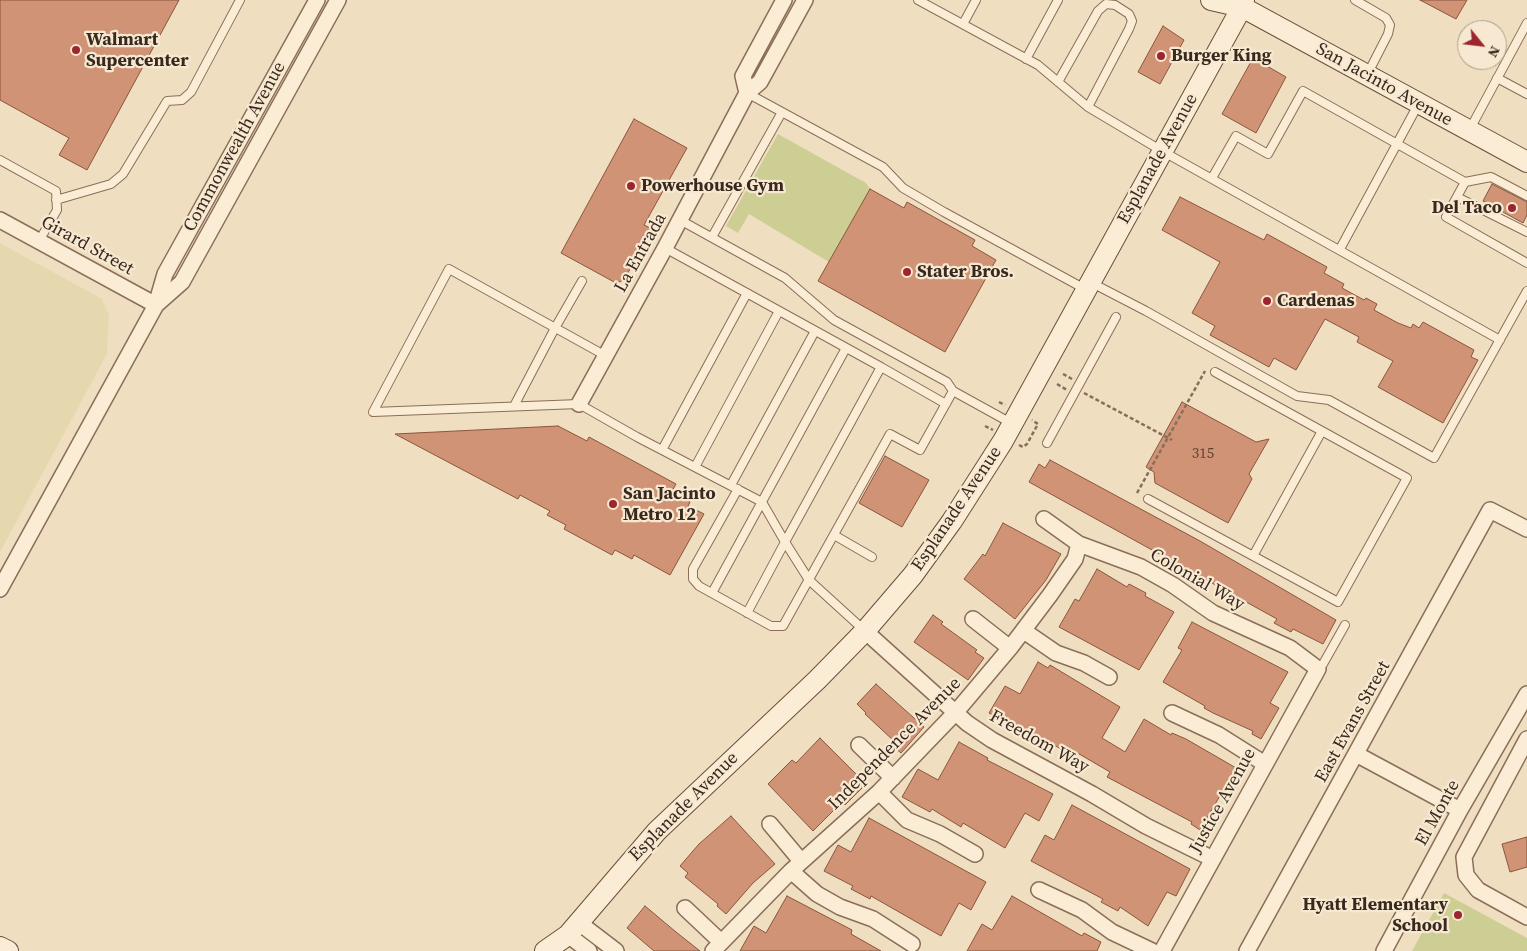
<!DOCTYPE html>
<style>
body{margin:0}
#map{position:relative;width:1527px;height:951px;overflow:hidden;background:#f0dec1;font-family:"Source Serif 4",serif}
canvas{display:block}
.north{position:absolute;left:1457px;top:20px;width:50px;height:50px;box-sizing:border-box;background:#f7e9d1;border:1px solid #ab9c89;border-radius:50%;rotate:119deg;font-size:14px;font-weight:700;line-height:20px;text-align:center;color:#39281d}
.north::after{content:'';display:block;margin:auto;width:18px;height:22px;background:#9c2530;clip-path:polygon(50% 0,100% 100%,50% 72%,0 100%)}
</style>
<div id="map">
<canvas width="1527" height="951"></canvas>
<div class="north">N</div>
</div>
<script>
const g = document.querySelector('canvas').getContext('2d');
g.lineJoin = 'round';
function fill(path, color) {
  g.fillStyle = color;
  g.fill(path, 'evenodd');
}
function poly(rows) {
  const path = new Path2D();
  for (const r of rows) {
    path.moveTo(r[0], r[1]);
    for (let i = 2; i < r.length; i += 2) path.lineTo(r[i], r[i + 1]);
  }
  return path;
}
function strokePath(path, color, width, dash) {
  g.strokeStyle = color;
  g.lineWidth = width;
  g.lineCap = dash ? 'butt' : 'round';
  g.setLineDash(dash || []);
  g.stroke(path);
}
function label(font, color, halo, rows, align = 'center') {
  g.font = font + ' "Source Serif 4",serif';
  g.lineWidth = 4.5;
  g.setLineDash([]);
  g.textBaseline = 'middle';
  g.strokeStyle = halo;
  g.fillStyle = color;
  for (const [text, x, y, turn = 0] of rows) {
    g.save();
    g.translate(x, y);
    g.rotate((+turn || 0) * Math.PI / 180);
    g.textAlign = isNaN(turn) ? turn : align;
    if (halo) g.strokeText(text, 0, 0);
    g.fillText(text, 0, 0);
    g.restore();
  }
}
const farmland = poly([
 [0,243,102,299,109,315,107,354,0,552]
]);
const green = poly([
 [778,134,866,183,870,189,829,262,749,214,738,233,726,226],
 [1444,893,1527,938,1527,951,1412,951]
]);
const building = poly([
 [0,0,179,0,87,170,59,155,69,138,0,100,0,0],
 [1420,0,1467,0,1456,19,1420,0],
 [1163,26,1184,40,1160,84,1138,72,1163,26],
 [1253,58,1286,77,1256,133,1222,114,1253,58],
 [634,119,687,148,644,225,652,229,624,280,616,283,561,253,634,119],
 [1492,184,1527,202,1527,215,1523,223,1483,201,1492,184],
 [870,189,904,208,907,202,975,240,972,246,996,260,945,352,818,281,870,189],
 [1180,197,1264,240,1267,234,1327,267,1324,273,1344,284,1342,288,1364,300,1366,298,1377,304,1374,310,1398,323,1411,328,1413,324,1419,328,1423,322,1474,350,1471,357,1478,360,1443,423,1378,387,1393,361,1357,342,1359,337,1325,319,1296,370,1274,358,1269,367,1210,335,1215,326,1192,313,1220,262,1162,230,1180,197],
 [1182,402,1256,442,1269,439,1249,474,1252,479,1228,523,1155,483,1154,472,1146,467,1182,402],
 [558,426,587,441,589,437,676,484,672,491,690,502,688,506,704,514,670,575,634,555,632,559,615,550,612,555,564,529,566,525,547,515,550,511,520,495,518,499,395,434,558,426],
 [885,456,929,480,902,527,859,503,885,456],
 [1050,460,1200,541,1336,620,1323,644,1293,629,1291,632,1274,623,1277,619,1029,482,1039,464,1045,468,1050,460],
 [1003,523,1061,554,1046,580,1015,619,964,579,983,554,985,556,1003,523],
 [1097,569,1127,587,1129,584,1146,593,1145,596,1174,612,1139,670,1059,627,1075,599,1079,601,1097,569],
 [933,615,943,622,941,624,977,650,975,652,984,658,968,680,914,642,933,615],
 [1192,622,1288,672,1270,703,1279,708,1261,739,1252,734,1253,731,1213,713,1204,708,1205,706,1163,682,1182,650,1178,648,1192,622],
 [1038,662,1048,668,1050,665,1120,707,1102,738,1122,750,1125,752,1144,719,1171,735,1172,733,1186,739,1243,772,1229,799,1221,794,1200,830,1191,824,1192,822,1107,777,1110,772,1069,748,1066,752,1037,735,1035,739,1001,717,1000,719,989,713,1005,686,1020,694,1038,662],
 [876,684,924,727,901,753,892,745,895,742,865,714,866,713,857,704,876,684],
 [820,738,866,784,845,805,842,802,813,831,768,784,792,760,796,763,820,738],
 [959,742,988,758,987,760,1053,794,1039,821,1025,813,1005,848,963,823,961,827,932,809,930,812,902,797,918,769,938,780,959,742],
 [1072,805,1190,869,1176,896,1167,892,1148,926,1120,907,1118,911,1101,902,1103,899,1031,861,1045,835,1054,840,1072,805],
 [731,816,775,864,753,883,726,914,717,906,718,904,685,877,688,873,680,866,699,844,731,816],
 [869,818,986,882,971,910,959,903,941,936,871,896,870,899,851,889,853,886,824,871,838,845,851,852,869,818],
 [1527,837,1527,867,1510,872,1502,844,1527,837],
 [787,896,852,930,851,934,881,951,740,951,754,926,766,933,787,896],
 [1012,896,1082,936,1084,933,1101,942,1097,951,967,951,982,924,992,930,1012,896],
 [645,906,676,932,700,951,654,951,627,928,645,906]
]);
const path = poly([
 [1063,374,1072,379],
 [1057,384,1067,390],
 [1084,393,1172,440],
 [999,402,1005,405],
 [985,426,993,430],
 [1019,445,1023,447,1027,444,1038,424,1032,420],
 [1137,493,1205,371]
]);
const lane = poly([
 [918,0,1038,65,1088,107,1162,151,1500,340],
 [1355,0,1386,18,1390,25,1388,34,1367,75],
 [963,24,976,0],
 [1026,59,1058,0],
 [1497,78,1527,94],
 [1058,82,1098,11,1106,4,1115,5,1129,14,1132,21,1129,29,1088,107],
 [747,93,883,167,903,188,944,212,1085,289],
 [1470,129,1527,23],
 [0,160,56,191,57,210,39,241],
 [1212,178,1236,136,1268,154,1303,91,1465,182,1446,217,1527,263],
 [1465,182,1491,177,1527,196],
 [1457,197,1527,232],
 [56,200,111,184,123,174,167,101,182,100,191,92,240,0],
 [680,220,785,278,834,320,947,382,953,391],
 [712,237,782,112],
 [1340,249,1419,103],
 [1092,283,1146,311,1297,396,1329,400,1434,458,1527,291],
 [606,356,449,269,373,412,579,404,637,437,762,502,785,542,881,367,665,248],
 [881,367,946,404],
 [514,406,555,328,582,281],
 [1047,443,1116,317],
 [662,450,747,293],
 [695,467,779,311],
 [731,485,815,331],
 [738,489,693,569,693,579,699,586,771,626,783,626,890,434,920,450,953,391,1011,423],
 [1148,499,1338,602,1407,478,1215,372],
 [834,535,872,557],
 [785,542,809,580,865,631],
 [1253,556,1322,431],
 [712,593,846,348],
 [747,613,785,542],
 [1318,669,1323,664,1345,625]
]);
const street = poly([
 [747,93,743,76,784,0],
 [0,220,156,305],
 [156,305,182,282,338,0],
 [579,404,665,248,747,93,760,82,805,0],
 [1044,519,1079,544,1141,567,1173,585,1213,613,1290,648,1318,669,1162,951],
 [0,589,156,305,165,274,317,0],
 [973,619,1010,648],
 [865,631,967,723,992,740,1092,794,1146,826,1213,859],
 [1024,631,1056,653,1084,663,1109,677],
 [1172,713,1219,735,1265,764],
 [1527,739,1464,857,1466,875,1478,890,1527,917],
 [859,745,893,778],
 [1356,754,1460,810],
 [879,792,907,820,940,834,975,854],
 [770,824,801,861],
 [791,871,817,894,840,907,873,919,912,944],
 [1039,890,1082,910,1112,932,1152,951],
 [685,908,721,942],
 [578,922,616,951],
 [568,935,589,951],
 [713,951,791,871,879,792,956,712,1010,648,1050,595,1075,559,1079,544],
 [1247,951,1490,510,1527,529],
 [1384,951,1460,810,1527,694]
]);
const secondary = poly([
 [1211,0,1242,7,1527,162],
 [0,947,8,951],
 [545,951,568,935,657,831,817,680,865,631,913,575,952,521,1003,441,1242,7,1244,0]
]);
const markers = [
 [76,50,5,"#9c2530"],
 [1161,56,5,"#9c2530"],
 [631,186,5,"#9c2530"],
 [1512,208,5,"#9c2530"],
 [907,272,5,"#9c2530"],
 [1267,301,5,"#9c2530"],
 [613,504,5,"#9c2530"],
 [1458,915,5,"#9c2530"]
];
const numberNames = [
 ["315",1203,454]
];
const poiNames = [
 ["Walmart",86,40],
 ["Supercenter",86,61],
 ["Burger King",1171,56],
 ["Powerhouse Gym",641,186],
 ["Del Taco",1502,208,"right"],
 ["Stater Bros.",917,272],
 ["Cardenas",1277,301],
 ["San Jacinto",623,494],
 ["Metro 12",623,515],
 ["Hyatt Elementary",1448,905,"right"],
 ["School",1448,926,"right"]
];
const streetNames = [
 ["San Jacinto Avenue",1384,85,29],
 ["Commonwealth Avenue",235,147,-61],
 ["Esplanade Avenue",1158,159,-61],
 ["Girard Street",87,246,29],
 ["La Entrada",641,253,-61],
 ["Esplanade Avenue",957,509,-56],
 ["Colonial Way",1197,580,30],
 ["East Evans Street",1353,722,-61],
 ["Freedom Way",1039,742,29],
 ["Independence Avenue",895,744,-45],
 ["Justice Avenue",1223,801,-61],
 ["Esplanade Avenue",684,807,-45],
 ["El Monte",1438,813,-61]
];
fill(farmland, '#e6d8ae');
fill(green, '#cdce94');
fill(building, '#d09375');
strokePath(building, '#8a553c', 1);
strokePath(lane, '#8a6e58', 10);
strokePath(street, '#8a6e58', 18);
strokePath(secondary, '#6c4f3b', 22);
strokePath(path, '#8a6e58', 2.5, [4, 2.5]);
strokePath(lane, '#faecd5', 8);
strokePath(street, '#faecd5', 15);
strokePath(secondary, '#faecd5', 20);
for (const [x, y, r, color] of markers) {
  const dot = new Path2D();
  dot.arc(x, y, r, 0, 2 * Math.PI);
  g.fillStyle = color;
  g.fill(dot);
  strokePath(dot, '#f7e9d1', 2);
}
label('15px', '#5f4333', null, numberNames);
label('bold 18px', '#39281d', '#f7e9d1', poiNames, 'left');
label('18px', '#39281d', '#f7e9d1', streetNames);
</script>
